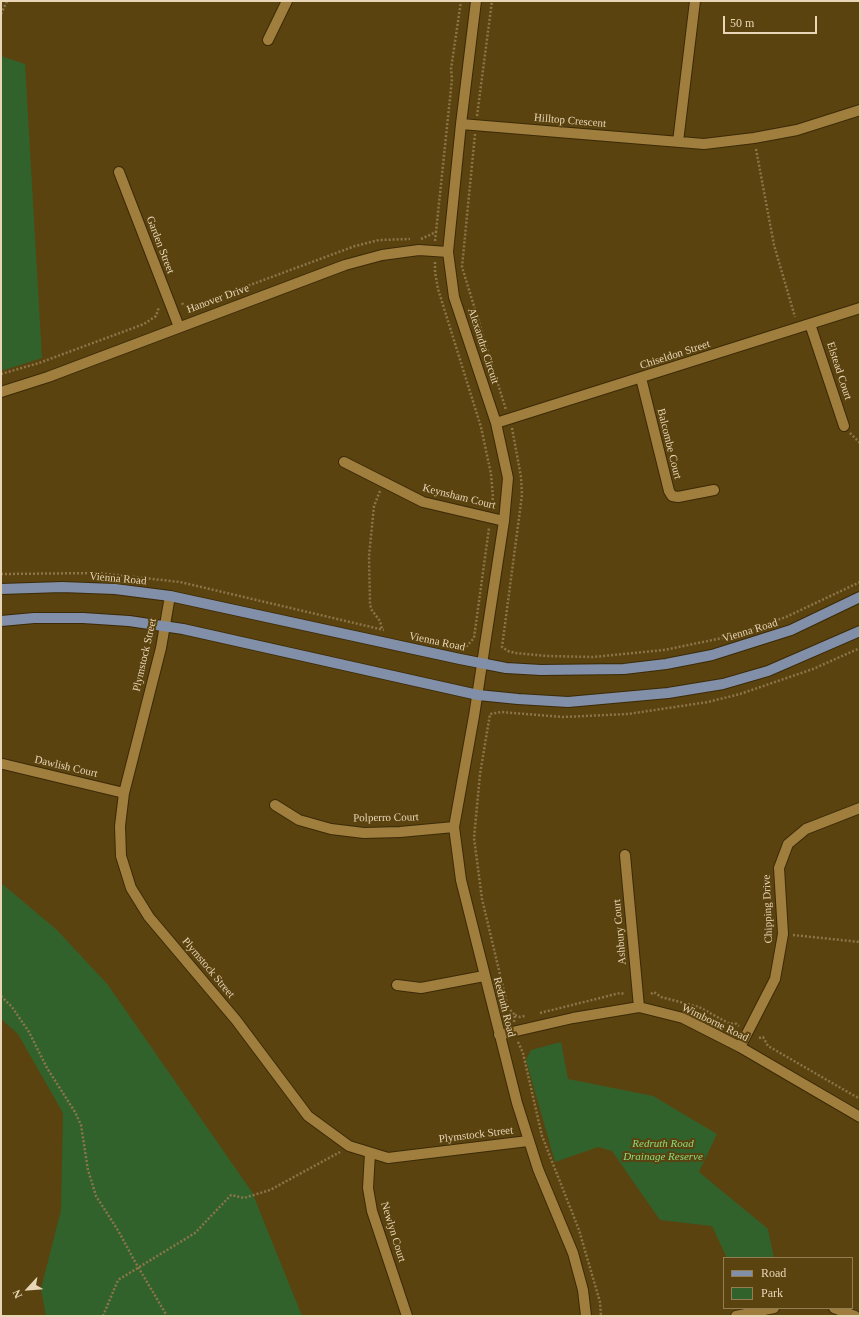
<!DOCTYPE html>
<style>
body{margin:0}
#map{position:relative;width:861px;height:1317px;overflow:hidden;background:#5b4310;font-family:Georgia,serif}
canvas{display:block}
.frame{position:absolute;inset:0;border:2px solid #e8d6b7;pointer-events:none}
.legend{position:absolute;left:723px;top:1257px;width:130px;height:52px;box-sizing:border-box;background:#5b4310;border:1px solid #937e53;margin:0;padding:5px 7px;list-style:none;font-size:12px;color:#e8d6b7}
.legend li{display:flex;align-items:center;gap:8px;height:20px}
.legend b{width:20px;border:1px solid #937e53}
.north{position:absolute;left:8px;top:1269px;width:40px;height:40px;-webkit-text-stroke:3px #5b4310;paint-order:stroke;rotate:244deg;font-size:11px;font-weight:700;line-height:16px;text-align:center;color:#e8d6b7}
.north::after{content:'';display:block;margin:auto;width:14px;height:18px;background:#e8d6b7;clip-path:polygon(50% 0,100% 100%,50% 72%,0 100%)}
.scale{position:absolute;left:723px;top:16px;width:94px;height:18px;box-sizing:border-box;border:2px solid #e8d6b7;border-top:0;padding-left:5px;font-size:12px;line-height:14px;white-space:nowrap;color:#e8d6b7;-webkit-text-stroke:3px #5b4310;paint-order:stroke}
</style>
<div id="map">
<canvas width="861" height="1317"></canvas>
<div class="frame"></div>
<ul class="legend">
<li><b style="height:5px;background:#818fa8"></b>Road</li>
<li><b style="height:11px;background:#31622c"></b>Park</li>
</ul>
<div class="north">N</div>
<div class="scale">50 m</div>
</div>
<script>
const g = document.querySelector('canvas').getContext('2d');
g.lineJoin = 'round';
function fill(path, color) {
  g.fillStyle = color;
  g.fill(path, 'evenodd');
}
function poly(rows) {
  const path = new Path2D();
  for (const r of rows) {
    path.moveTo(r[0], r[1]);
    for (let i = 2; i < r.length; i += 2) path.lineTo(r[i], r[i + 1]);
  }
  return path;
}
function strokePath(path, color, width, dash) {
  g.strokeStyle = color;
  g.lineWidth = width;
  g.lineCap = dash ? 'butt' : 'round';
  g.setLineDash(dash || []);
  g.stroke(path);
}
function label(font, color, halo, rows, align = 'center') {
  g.font = font + ' Georgia,serif';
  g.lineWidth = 4;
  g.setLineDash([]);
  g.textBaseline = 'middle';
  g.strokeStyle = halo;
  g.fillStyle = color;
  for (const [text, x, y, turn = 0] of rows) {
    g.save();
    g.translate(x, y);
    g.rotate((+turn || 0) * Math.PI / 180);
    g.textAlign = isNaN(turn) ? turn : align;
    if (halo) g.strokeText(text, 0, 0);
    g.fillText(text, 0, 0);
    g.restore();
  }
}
const green = poly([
 [1,56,25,64,42,358,1,371],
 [1,883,57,930,108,985,252,1192,302,1316,46,1316,41,1289,61,1210,63,1113,18,1034,1,1019],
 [561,1042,568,1079,653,1096,717,1134,699,1172,768,1229,774,1258,727,1258,712,1226,660,1220,612,1151,598,1147,555,1162,526,1060,531,1050]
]);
const path = poly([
 [1,14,7,1],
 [477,116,492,1],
 [475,134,462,267,506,410],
 [756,149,774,245,795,317],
 [421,239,436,232,452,79,451,69,461,1],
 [435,241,436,232],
 [435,262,435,272,438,289,481,427,491,474,493,497,491,509],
 [182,303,184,306,191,307,355,246,379,240,410,239],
 [1,374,39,363,144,324,156,316,159,307],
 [512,428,521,477,522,495,502,647,508,651,515,653,547,656,593,657,664,650,732,636],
 [850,433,860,443],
 [380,491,374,506,369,556,370,603,371,609,380,621,382,629],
 [1,574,98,573,180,582,384,630],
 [752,629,786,617,860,582],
 [458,646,467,646,474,638,489,528],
 [793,935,860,942],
 [651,994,654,992,661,997,699,1007,730,1024,735,1023,739,1026],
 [1,996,12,1007,29,1032,47,1068,75,1112,81,1125,88,1170,96,1196,119,1232,134,1260,167,1316],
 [540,1013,620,993,625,994],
 [515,1015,520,1017,525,1016],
 [514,1022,515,1015,508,1008,482,899,474,838,480,774,490,714,501,712,563,717,628,714,708,702,740,694,813,669,860,648],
 [759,1038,763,1037,768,1046,860,1099],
 [518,1042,523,1053,542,1136,579,1230,600,1302,601,1316],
 [103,1316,118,1280,195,1233,231,1195,244,1198,270,1190,340,1152]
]);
const minor = poly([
 [476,1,461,124,448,252,454,297,496,423,508,478,504,521,474,716,454,827,461,880,517,1103,538,1169,573,1253,583,1290,586,1316],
 [268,40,287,1],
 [461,124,704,144,754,138,797,130,860,110],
 [678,142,695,1],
 [119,172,179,327],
 [810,324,844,426],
 [641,378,669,491,672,496,678,497,714,490],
 [1,392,48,377,345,265,382,255,419,250,448,252],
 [496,423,860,308],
 [344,462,423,502,504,521],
 [170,596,161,648,124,793,120,826,121,856,131,888,149,917,236,1020,308,1116,349,1146,388,1158,528,1141],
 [3,764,124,793],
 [275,805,299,820,331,829,364,833,400,832,454,827],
 [625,855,639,1007],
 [397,985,421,988,484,976],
 [499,1035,573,1018,639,1007,683,1018,740,1047,860,1117],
 [740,1047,775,979,783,934,779,868,788,844,806,829,860,808],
 [370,1153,368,1188,372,1211,407,1316],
 [834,1308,855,1316],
 [736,1316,774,1308]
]);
const major = poly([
 [1,589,62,587,115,589,170,596,460,659,506,668,541,670,624,669,666,664,712,655,791,630,860,597],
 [1,621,34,618,83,618,129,621,183,629,478,695,518,699,568,702,668,693,723,684,768,671,860,631]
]);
const streetNames = [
 ["Hilltop Crescent",570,121,5],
 ["Garden Street",160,245,69],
 ["Hanover Drive",218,299,-20],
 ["Alexandra Circuit",483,346,72],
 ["Chiseldon Street",675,355,-18],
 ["Elstead Court",839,371,72],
 ["Balcombe Court",669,444,76],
 ["Keynsham Court",459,497,14],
 ["Vienna Road",118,579,5],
 ["Vienna Road",750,631,-17],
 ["Vienna Road",437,642,12],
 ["Plymstock Street",145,655,-77],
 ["Dawlish Court",66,767,13],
 ["Polperro Court",386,818,-1],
 ["Chipping Drive",768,909,-92],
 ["Ashbury Court",620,932,-95],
 ["Plymstock Street",208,968,50],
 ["Redruth Road",504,1007,76],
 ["Wimborne Road",715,1023,26],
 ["Plymstock Street",476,1135,-7],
 ["Newlyn Court",393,1232,73]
];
const parkNames = [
 ["Redruth Road",663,1144],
 ["Drainage Reserve",663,1157]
];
fill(green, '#31622c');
strokePath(minor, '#3b2a07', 12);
strokePath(major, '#3b2a07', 12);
strokePath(path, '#8b7549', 2.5, [2, 2]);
strokePath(minor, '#9f7e3e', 10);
strokePath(major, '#818fa8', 10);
label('11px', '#e8d6b7', '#5b4310', streetNames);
label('italic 11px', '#88dc7e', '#5b4310', parkNames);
</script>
